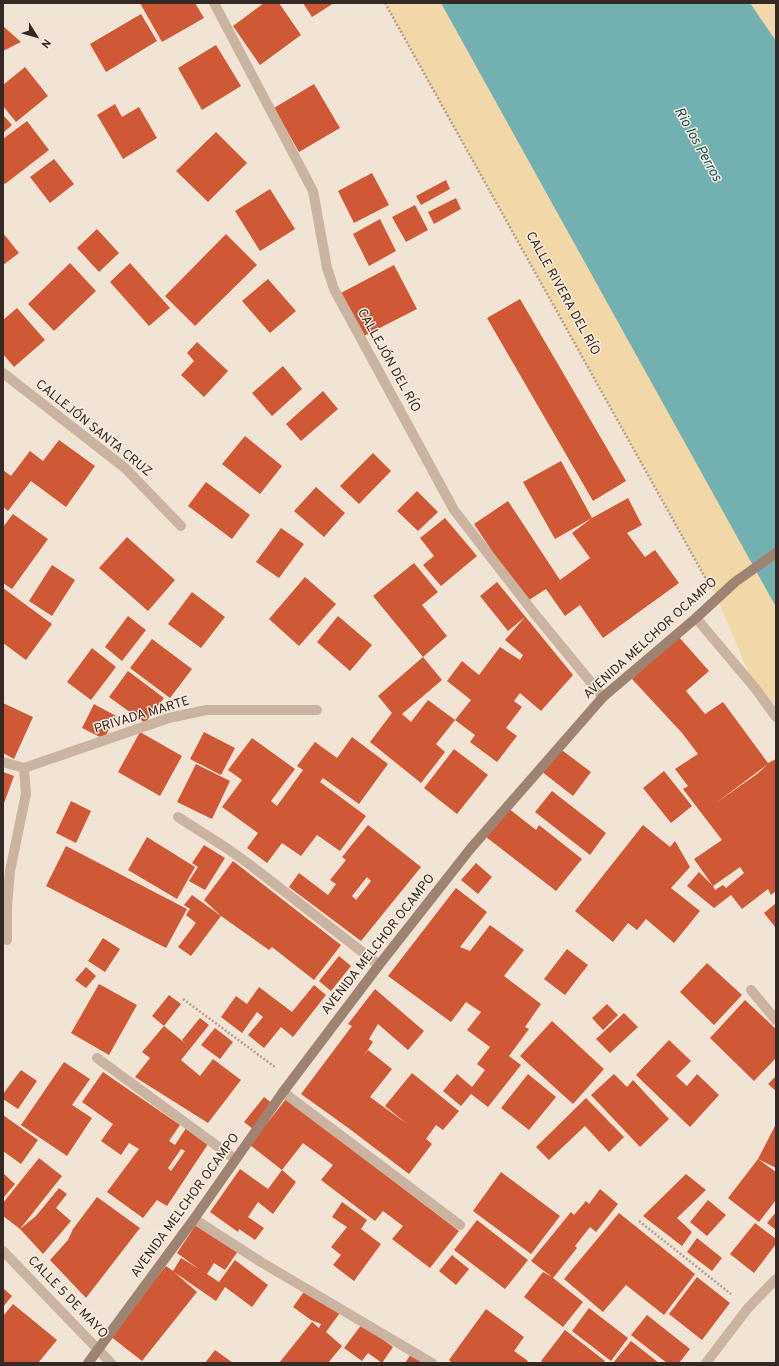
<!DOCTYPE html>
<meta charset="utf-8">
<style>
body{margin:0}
#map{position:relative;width:779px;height:1366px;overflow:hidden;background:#f2e4d5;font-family:Overpass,sans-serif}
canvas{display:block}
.frame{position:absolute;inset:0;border:4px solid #342924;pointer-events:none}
.north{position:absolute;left:16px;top:16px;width:40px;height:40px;-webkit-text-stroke:3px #faeee1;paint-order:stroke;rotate:127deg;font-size:11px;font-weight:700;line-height:16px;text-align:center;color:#342924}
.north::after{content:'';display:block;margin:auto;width:14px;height:18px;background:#342924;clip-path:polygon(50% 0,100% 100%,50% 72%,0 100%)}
</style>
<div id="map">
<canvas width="779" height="1366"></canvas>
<div class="frame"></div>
<div class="north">N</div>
</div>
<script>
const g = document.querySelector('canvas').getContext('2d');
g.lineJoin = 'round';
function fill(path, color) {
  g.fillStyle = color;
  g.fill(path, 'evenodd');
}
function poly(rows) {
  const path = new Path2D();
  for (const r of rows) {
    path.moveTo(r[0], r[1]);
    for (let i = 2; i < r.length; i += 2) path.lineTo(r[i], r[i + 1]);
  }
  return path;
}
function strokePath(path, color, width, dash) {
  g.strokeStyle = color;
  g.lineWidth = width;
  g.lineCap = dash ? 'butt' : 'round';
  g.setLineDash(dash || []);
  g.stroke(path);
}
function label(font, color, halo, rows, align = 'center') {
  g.font = font + ' Overpass,sans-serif';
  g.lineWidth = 3;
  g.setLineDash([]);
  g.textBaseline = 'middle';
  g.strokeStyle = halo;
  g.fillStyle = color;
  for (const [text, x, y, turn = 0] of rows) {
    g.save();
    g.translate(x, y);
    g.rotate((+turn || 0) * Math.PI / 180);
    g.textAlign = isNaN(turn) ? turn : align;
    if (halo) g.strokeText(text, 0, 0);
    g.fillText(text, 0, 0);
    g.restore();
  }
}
const sand = poly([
 [385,3,776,3,776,717,755,688,717,598]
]);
const water = poly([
 [441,3,750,3,776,41,776,607]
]);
const building = poly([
 [140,3,195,3,204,18,162,42],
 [264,3,279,3,301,35,260,65,233,26],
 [303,3,334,3,312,17],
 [141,14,157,41,106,72,90,44],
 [3,26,21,42,3,51],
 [216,45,241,86,202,110,178,68],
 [25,67,48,96,16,122,3,106,3,85],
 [314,84,340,128,299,152,274,108],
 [115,104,122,117,139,107,157,138,123,159,97,115],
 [3,115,12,125,3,133],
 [27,121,49,150,5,184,3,182,3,139],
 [216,132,247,163,208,202,176,171],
 [54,159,74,184,50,203,30,177],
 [372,173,389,205,354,223,338,191],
 [446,180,450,189,421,205,416,196],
 [270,189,295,229,260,251,235,211],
 [456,198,461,209,434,224,428,212],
 [415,205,428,230,406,242,392,217],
 [380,219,396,251,369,266,353,234],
 [97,229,119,253,99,272,77,248],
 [3,233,19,253,3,265],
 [226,234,257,265,195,326,165,296],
 [70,263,96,291,54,331,28,304],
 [130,263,170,308,149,326,110,282],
 [394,265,417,309,362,337,339,294],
 [268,279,296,311,270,333,242,301],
 [520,299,626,481,593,501,487,318],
 [17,308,45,340,14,367,3,354,3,320],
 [197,342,228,371,204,397,181,375,194,361,187,353],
 [283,366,302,389,272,416,252,393],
 [323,391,338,409,301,441,286,424],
 [245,436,282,466,260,494,222,464],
 [59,440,95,466,66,507,31,481,8,511,3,507,3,470,11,476,30,451,43,461],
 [373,453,391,471,359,504,340,486],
 [561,461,592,518,628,498,642,525,627,533,645,557,655,550,679,583,603,638,580,605,565,616,546,589,526,602,474,524,508,501,560,580,590,558,572,533,592,518,555,539,523,482],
 [206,482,250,515,232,539,188,506],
 [316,487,345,513,324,537,294,511],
 [417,491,438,512,418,531,397,511],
 [13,514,48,539,12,589,3,583,3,527],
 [445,518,477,556,441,586,423,565,434,556,420,538],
 [281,528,304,544,279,578,256,562],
 [127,537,175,580,148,611,99,568],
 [414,563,438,592,422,605,447,636,423,657,373,596],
 [52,565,75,580,52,616,29,601],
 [305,577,336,604,299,646,269,619],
 [497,582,573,675,541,711,520,693,514,701,522,707,506,728,517,736,497,762,470,742,475,735,455,720,471,700,447,681,462,661,479,675,500,647,520,660,523,655,505,640,525,617,508,631,480,596],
 [3,588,52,624,26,660,3,643],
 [192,592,225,617,201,648,168,624],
 [128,616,146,630,122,661,105,647],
 [338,616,372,645,350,671,317,642],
 [678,636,709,671,686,691,705,714,723,702,768,763,776,759,776,891,771,895,768,889,742,909,731,895,714,908,687,886,699,872,713,886,694,859,722,840,683,789,688,786,675,769,698,754,682,733,632,679],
 [768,764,757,774,716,803],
 [740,867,744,873,726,888,723,885,715,890,713,886],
 [152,639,192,669,170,698,130,668],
 [92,648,116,667,91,700,67,682],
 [423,657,442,680,402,714,411,722,428,700,455,720,436,744,445,752,421,783,370,742,392,713,378,696],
 [128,671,164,698,145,723,109,697],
 [3,703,33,717,14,759,3,753],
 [94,704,116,716,104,739,82,728],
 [140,732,182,756,160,796,118,772],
 [204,732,235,748,221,775,190,759],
 [352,737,388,764,359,804,323,778,320,782,366,816,340,851,317,835,301,856,282,843,267,863,247,848,258,833,222,807,242,780,228,770,252,738,295,769,271,801,277,806,303,770,297,766,315,742,337,758],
 [559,748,591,772,573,796,541,771],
 [454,749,488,775,457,814,424,788],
 [196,764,230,781,212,819,177,802],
 [664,771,692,806,671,823,643,788],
 [3,772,14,776,3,806],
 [552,791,606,833,590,855,535,812],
 [71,801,91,811,76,843,56,833],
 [508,808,536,830,539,825,582,859,556,891,486,837],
 [368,825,421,867,361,941,289,887,299,873,328,895,336,884,330,880,346,860,342,857],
 [367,877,371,881,356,900,352,896],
 [643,825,670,847,675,841,690,867,671,888,700,911,674,943,646,919,637,930,628,923,613,942,575,911],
 [147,837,195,867,177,899,128,870],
 [204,845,225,858,205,890,189,881,198,867,192,863],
 [66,846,187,909,166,948,46,886],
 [233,861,341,945,314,980,272,947,269,950,221,916,204,900],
 [476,863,492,877,478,894,461,880],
 [456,888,487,912,460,947,470,951,490,925,524,950,504,976,541,1004,525,1027,529,1029,509,1056,521,1065,488,1107,471,1094,461,1106,443,1091,457,1074,472,1087,485,1070,477,1064,490,1047,467,1030,481,1012,466,1002,451,1022,388,976],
 [192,895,221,916,191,956,178,947,196,923,186,915,190,909,184,905],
 [776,903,776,928,764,913],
 [103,938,120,949,105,972,88,961],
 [567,949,588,965,565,995,544,979],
 [339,956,351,966,331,991,319,981],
 [707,963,742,995,714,1025,680,992],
 [86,967,96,976,86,988,75,980],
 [99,984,137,1005,109,1055,71,1033],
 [314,985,326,995,293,1037,281,1027,264,1048,248,1035,263,1017,257,1012,242,1033,221,1017,236,996,247,1004,259,987,292,1012],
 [375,989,424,1031,408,1050,378,1024,369,1039,373,1042,362,1058,368,1050,392,1069,370,1097,407,1124,385,1106,412,1073,459,1111,443,1130,436,1125,426,1139,432,1144,409,1174,347,1127,301,1094,352,1026,348,1024],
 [169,995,181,1004,164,1026,152,1016],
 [745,1000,776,1029,776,1058,754,1081,710,1038],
 [607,1004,618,1015,603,1030,592,1018],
 [624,1013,638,1027,610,1053,596,1039],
 [200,1018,209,1025,181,1060,200,1076,213,1059,241,1080,208,1123,135,1077,150,1058,142,1052,164,1026,186,1044,182,1040],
 [552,1021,604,1069,573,1104,520,1056],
 [215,1028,233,1042,220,1059,201,1045],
 [669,1040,691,1061,676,1076,687,1086,697,1074,719,1095,690,1127,636,1075],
 [64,1062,90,1079,72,1105,92,1118,67,1156,21,1125],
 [21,1070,37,1081,18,1109,3,1099,3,1094],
 [103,1072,180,1125,169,1141,175,1145,186,1128,208,1144,167,1206,157,1200,143,1218,107,1192,139,1149,129,1143,121,1155,101,1141,113,1124,82,1102],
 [181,1149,185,1151,171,1171,168,1168],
 [528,1074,556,1097,529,1130,501,1108],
 [614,1074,627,1087,633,1080,669,1119,640,1147,591,1095],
 [776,1076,776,1091,768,1084],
 [264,1097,273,1104,253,1129,244,1122],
 [586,1098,624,1137,609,1152,585,1126,549,1160,536,1147],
 [286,1099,459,1231,430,1268,392,1239,403,1226,383,1211,375,1221,321,1180,333,1165,303,1143,282,1170,250,1145],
 [3,1115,38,1140,21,1164,3,1151],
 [776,1124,776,1168,758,1159,776,1172,776,1200,759,1222,728,1198,758,1159],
 [39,1158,62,1176,20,1229,36,1216,59,1188,67,1194,56,1208,71,1221,43,1254,20,1229,3,1216,3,1203],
 [240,1169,268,1189,282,1170,296,1182,273,1214,258,1202,248,1217,264,1228,255,1240,239,1229,238,1232,210,1212],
 [501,1172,560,1216,531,1254,473,1211],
 [3,1173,15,1184,3,1198],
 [686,1174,706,1190,677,1218,692,1232,682,1246,643,1216],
 [600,1189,618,1204,596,1232,590,1227,575,1246,577,1248,553,1278,583,1302,563,1327,524,1297,543,1272,552,1277,531,1261,571,1212,574,1215,586,1201,589,1204],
 [97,1197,140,1228,86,1298,50,1260,68,1240,73,1229],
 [708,1200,726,1215,707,1236,690,1222],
 [342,1202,367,1220,361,1229,381,1244,354,1281,333,1265,341,1255,331,1247,347,1227,332,1217],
 [776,1212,776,1230,767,1223],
 [619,1213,695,1274,664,1315,626,1285,603,1312,564,1279],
 [477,1220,528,1260,505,1289,454,1250],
 [197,1223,238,1251,225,1270,214,1263,207,1274,219,1282,235,1260,268,1285,252,1307,225,1287,216,1301,174,1272,197,1292,142,1361,110,1336,166,1266,173,1271,181,1258,199,1269,177,1253],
 [755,1223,776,1239,776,1244,754,1273,730,1254],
 [697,1238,722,1258,712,1271,687,1252],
 [452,1255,469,1269,456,1285,439,1271],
 [697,1277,730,1303,702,1340,669,1314],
 [3,1288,12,1296,3,1307],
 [306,1289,342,1310,326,1332,342,1346,328,1363,279,1363,312,1322,319,1328,321,1324,311,1320,293,1307],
 [13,1304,57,1340,38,1363,3,1363,3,1316],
 [589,1308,628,1338,611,1361,572,1331],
 [486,1309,524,1337,514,1351,528,1361,526,1363,452,1363,449,1360],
 [647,1315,690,1349,679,1363,667,1363,631,1335],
 [362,1324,393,1347,382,1363,368,1353,362,1361,344,1348],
 [565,1330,605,1361,603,1363,544,1363,541,1361],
 [631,1341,659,1363,613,1363],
 [215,1350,233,1363,205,1363],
 [411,1354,424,1363,405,1363]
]);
const path = poly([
 [385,3,706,579],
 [183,999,275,1067],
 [639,1221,731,1294]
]);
const minor = poly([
 [214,3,313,191,327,268,334,289,454,510,534,613,603,697],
 [3,373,125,468,181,526],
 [696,618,755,688,776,717],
 [3,762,24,768,169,718,206,710,317,710],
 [178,817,228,849,249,864,379,965],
 [7,940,7,907,10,871,26,794,24,768],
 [751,990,776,1020],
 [97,1058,235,1159],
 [283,1092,460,1225],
 [194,1219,261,1262,432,1363],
 [3,1251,111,1363],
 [706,1363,748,1308,776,1279]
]);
const secondary = poly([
 [88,1363,194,1219,283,1092,379,965,471,848,603,697,696,618,735,582,776,553]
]);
const streetNames = [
 ["CALLE RIVERA DEL RÍO",562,294,61],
 ["CALLEJÓN DEL RÍO",388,361,61],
 ["CALLEJÓN SANTA CRUZ",93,429,39],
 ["AVENIDA MELCHOR OCAMPO",651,639,-42],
 ["PRIVADA MARTE",142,716,-17],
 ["AVENIDA MELCHOR OCAMPO",379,945,-52],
 ["AVENIDA MELCHOR OCAMPO",186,1206,-54],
 ["CALLE 5 DE MAYO",67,1298,46]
];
const waterNames = [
 ["Rio los Perros",697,145,61]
];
fill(sand, '#f2d7a8');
fill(water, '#72b0b1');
fill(building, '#cf5936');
strokePath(path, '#b79d8b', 2.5, [2, 2]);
strokePath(minor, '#cbb3a1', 10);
strokePath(secondary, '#9e8272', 10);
label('13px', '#342924', '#faeee1', streetNames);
label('italic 14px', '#175558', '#faeee1', waterNames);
</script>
